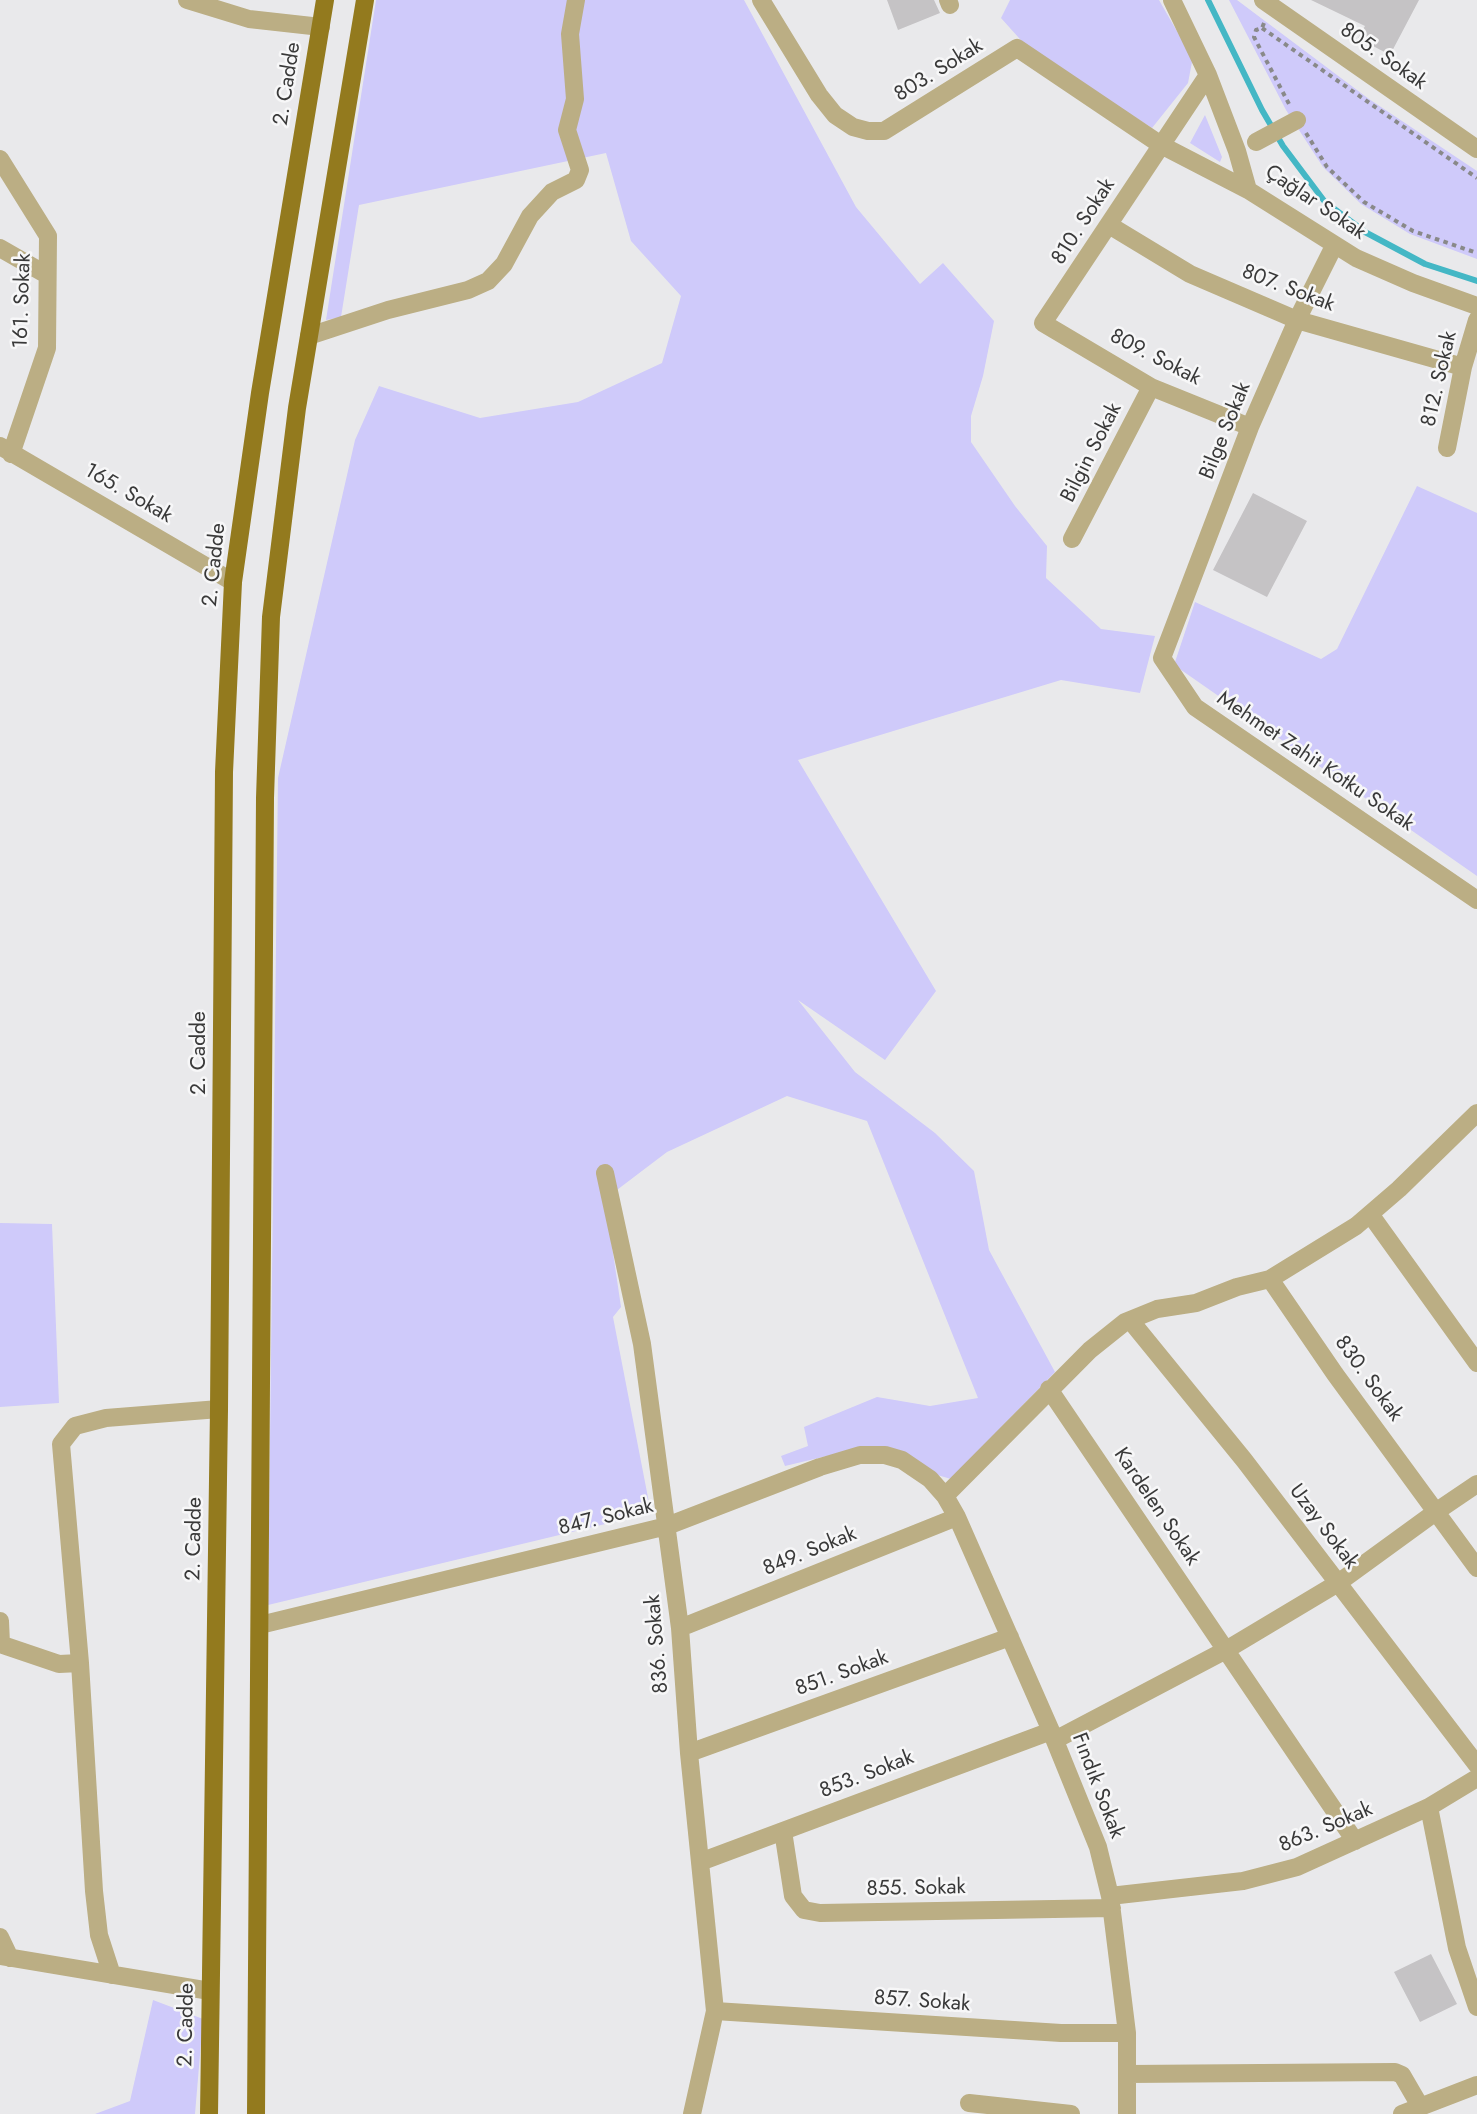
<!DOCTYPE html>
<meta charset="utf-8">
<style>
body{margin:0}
canvas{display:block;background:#e9e9eb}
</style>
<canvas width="1477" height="2114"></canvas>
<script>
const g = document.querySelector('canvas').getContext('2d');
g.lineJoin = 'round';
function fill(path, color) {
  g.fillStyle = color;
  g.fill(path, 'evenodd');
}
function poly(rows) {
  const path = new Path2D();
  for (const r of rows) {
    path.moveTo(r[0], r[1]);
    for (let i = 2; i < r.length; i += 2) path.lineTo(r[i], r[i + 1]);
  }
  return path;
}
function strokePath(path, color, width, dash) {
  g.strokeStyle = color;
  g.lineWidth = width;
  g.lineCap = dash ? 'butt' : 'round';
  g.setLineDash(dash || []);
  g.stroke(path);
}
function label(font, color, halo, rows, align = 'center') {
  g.font = font + ' Jost,sans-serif';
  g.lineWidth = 5;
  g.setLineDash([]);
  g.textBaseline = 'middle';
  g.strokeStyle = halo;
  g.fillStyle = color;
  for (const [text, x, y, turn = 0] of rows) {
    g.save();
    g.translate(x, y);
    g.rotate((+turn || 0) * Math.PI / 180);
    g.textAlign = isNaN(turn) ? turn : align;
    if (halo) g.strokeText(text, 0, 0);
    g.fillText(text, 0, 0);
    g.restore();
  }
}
const green = poly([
 [376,0,744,0,856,207,920,284,943,263,994,321,983,376,971,416,971,442,1015,506,1047,546,1046,578,1101,629,1155,636,1140,693,1061,680,798,760,936,991,885,1060,798,1000,855,1072,935,1133,974,1171,989,1250,1055,1372,951,1479,852,1450,785,1466,781,1456,808,1446,804,1427,877,1397,930,1406,978,1398,867,1121,787,1096,667,1152,605,1199,621,1307,613,1317,651,1513,268,1605,278,778,355,440,379,386,480,418,578,402,662,363,681,296,631,241,606,153,359,205,341,317,326,320],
 [1010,0,1159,0,1190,54,1192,62,1188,83,1152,128,1027,47,1001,18],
 [1229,0,1237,0,1369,99,1477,171,1477,259,1410,234,1361,204,1323,167,1286,110],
 [1205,115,1222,157,1220,162,1190,143],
 [1417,486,1477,513,1477,876,1174,665,1195,602,1321,659,1337,649],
 [0,1223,52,1224,59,1403,0,1407],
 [153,2000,203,2019,195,2114,95,2114,130,2101]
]);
const stream = poly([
 [1208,0,1262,110,1283,146,1325,202,1365,232,1425,264,1477,281]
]);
const building = poly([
 [887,0,934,0,940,13,898,30],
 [1311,0,1419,0,1390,55,1358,38,1365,26],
 [1253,493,1307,521,1267,597,1213,570],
 [1431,1954,1457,2004,1420,2022,1394,1972]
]);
const path = poly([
 [1264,23,1262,28,1256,30,1254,37,1289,104],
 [1262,28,1477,178],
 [1306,133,1327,167,1364,202,1413,231,1477,253]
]);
const minor = poly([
 [187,0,249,19,321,27],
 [761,0,819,95,835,115,853,127,868,131,884,131,1017,48,1161,145,1248,190],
 [948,0,950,5],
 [1172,0,1208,75,1237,151,1248,190,1356,258,1413,283,1477,306],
 [1263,0,1477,149],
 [1208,75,1043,323,1151,387,1250,427],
 [1256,142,1297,120],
 [0,159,48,236,47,348,11,454],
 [1109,225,1190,274,1297,320,1463,367],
 [1334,246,1297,320,1250,427,1162,658,1195,707,1477,900],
 [0,248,47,275],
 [309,336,388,310,468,290,488,281,504,264,530,216,552,192,576,180,580,170,567,130,575,99,570,34,576,0],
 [0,446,233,582],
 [1447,448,1463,367,1477,320],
 [1072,539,1151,387],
 [605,1173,642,1344,680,1628,689,1753,715,2011,692,2114],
 [1370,1214,1477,1363],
 [1270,1279,1356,1226,1399,1189,1477,1113],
 [1130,1320,1244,1460,1477,1765],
 [1049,1389,1355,1841],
 [945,1496,1090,1350,1125,1322,1157,1309,1196,1303,1237,1287,1270,1279,1335,1374,1477,1568],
 [0,1621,1,1644],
 [260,1625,667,1526,820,1467,860,1455,885,1455,902,1460,930,1479,945,1496,957,1517,1051,1731,1098,1847,1110,1896,1127,2033,1127,2114],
 [680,1628,957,1517],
 [0,1644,59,1664,80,1663],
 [1055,1740,1226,1650,1338,1583,1437,1511,1477,1484],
 [689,1753,1010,1637],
 [1429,1807,1457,1948,1477,2007],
 [783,1831,793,1896,804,1910,820,1913,1112,1908],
 [700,1862,1051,1731],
 [1110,1896,1243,1881,1297,1867,1429,1807,1477,1778],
 [0,1937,10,1958],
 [0,1956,210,1991],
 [112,1975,99,1935,94,1891,80,1663,61,1444,75,1426,106,1418,219,1409],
 [715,2011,1061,2033,1127,2033],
 [1128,2074,1395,2072,1402,2075,1420,2106],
 [969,2103,1071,2114],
 [1402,2114,1477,2085]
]);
const major = poly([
 [209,2114,219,1409,224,772,233,582,260,393,325,0],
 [256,2114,265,798,271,617,297,408,365,0]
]);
const streetNames = [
 ["805. Sokak",1383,57,35],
 ["803. Sokak",939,71,-32],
 ["2. Cadde",288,84,-81],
 ["Çağlar Sokak",1315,203,34],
 ["810. Sokak",1084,222,-57],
 ["807. Sokak",1288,289,21],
 ["161. Sokak",23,301,-88],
 ["809. Sokak",1155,358,27],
 ["812. Sokak",1440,379,-77],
 ["Bilge Sokak",1226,431,-68],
 ["Bilgin Sokak",1092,453,-63],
 ["165. Sokak",128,494,30],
 ["2. Cadde",215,565,-84],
 ["Mehmet Zahit Kotku Sokak",1315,762,34],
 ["2. Cadde",200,1053,-90],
 ["830. Sokak",1368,1379,54],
 ["Kardelen Sokak",1156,1507,56],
 ["847. Sokak",606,1518,-14],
 ["Uzay Sokak",1323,1527,53],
 ["2. Cadde",195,1539,-89],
 ["849. Sokak",810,1552,-22],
 ["836. Sokak",658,1644,-95],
 ["851. Sokak",842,1674,-20],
 ["853. Sokak",867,1775,-21],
 ["Fındık Sokak",1097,1786,69],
 ["863. Sokak",1326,1828,-23],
 ["855. Sokak",916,1889,-1],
 ["857. Sokak",922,2002,4],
 ["2. Cadde",187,2025,-89]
];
fill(green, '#cfcafa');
strokePath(stream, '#44b7c5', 6);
fill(building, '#c5c3c5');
strokePath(path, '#898989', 4, [4.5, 4.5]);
strokePath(minor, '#bbae84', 18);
strokePath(major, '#937a1e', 18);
label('21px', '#393939', '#f7f7f8', streetNames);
</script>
